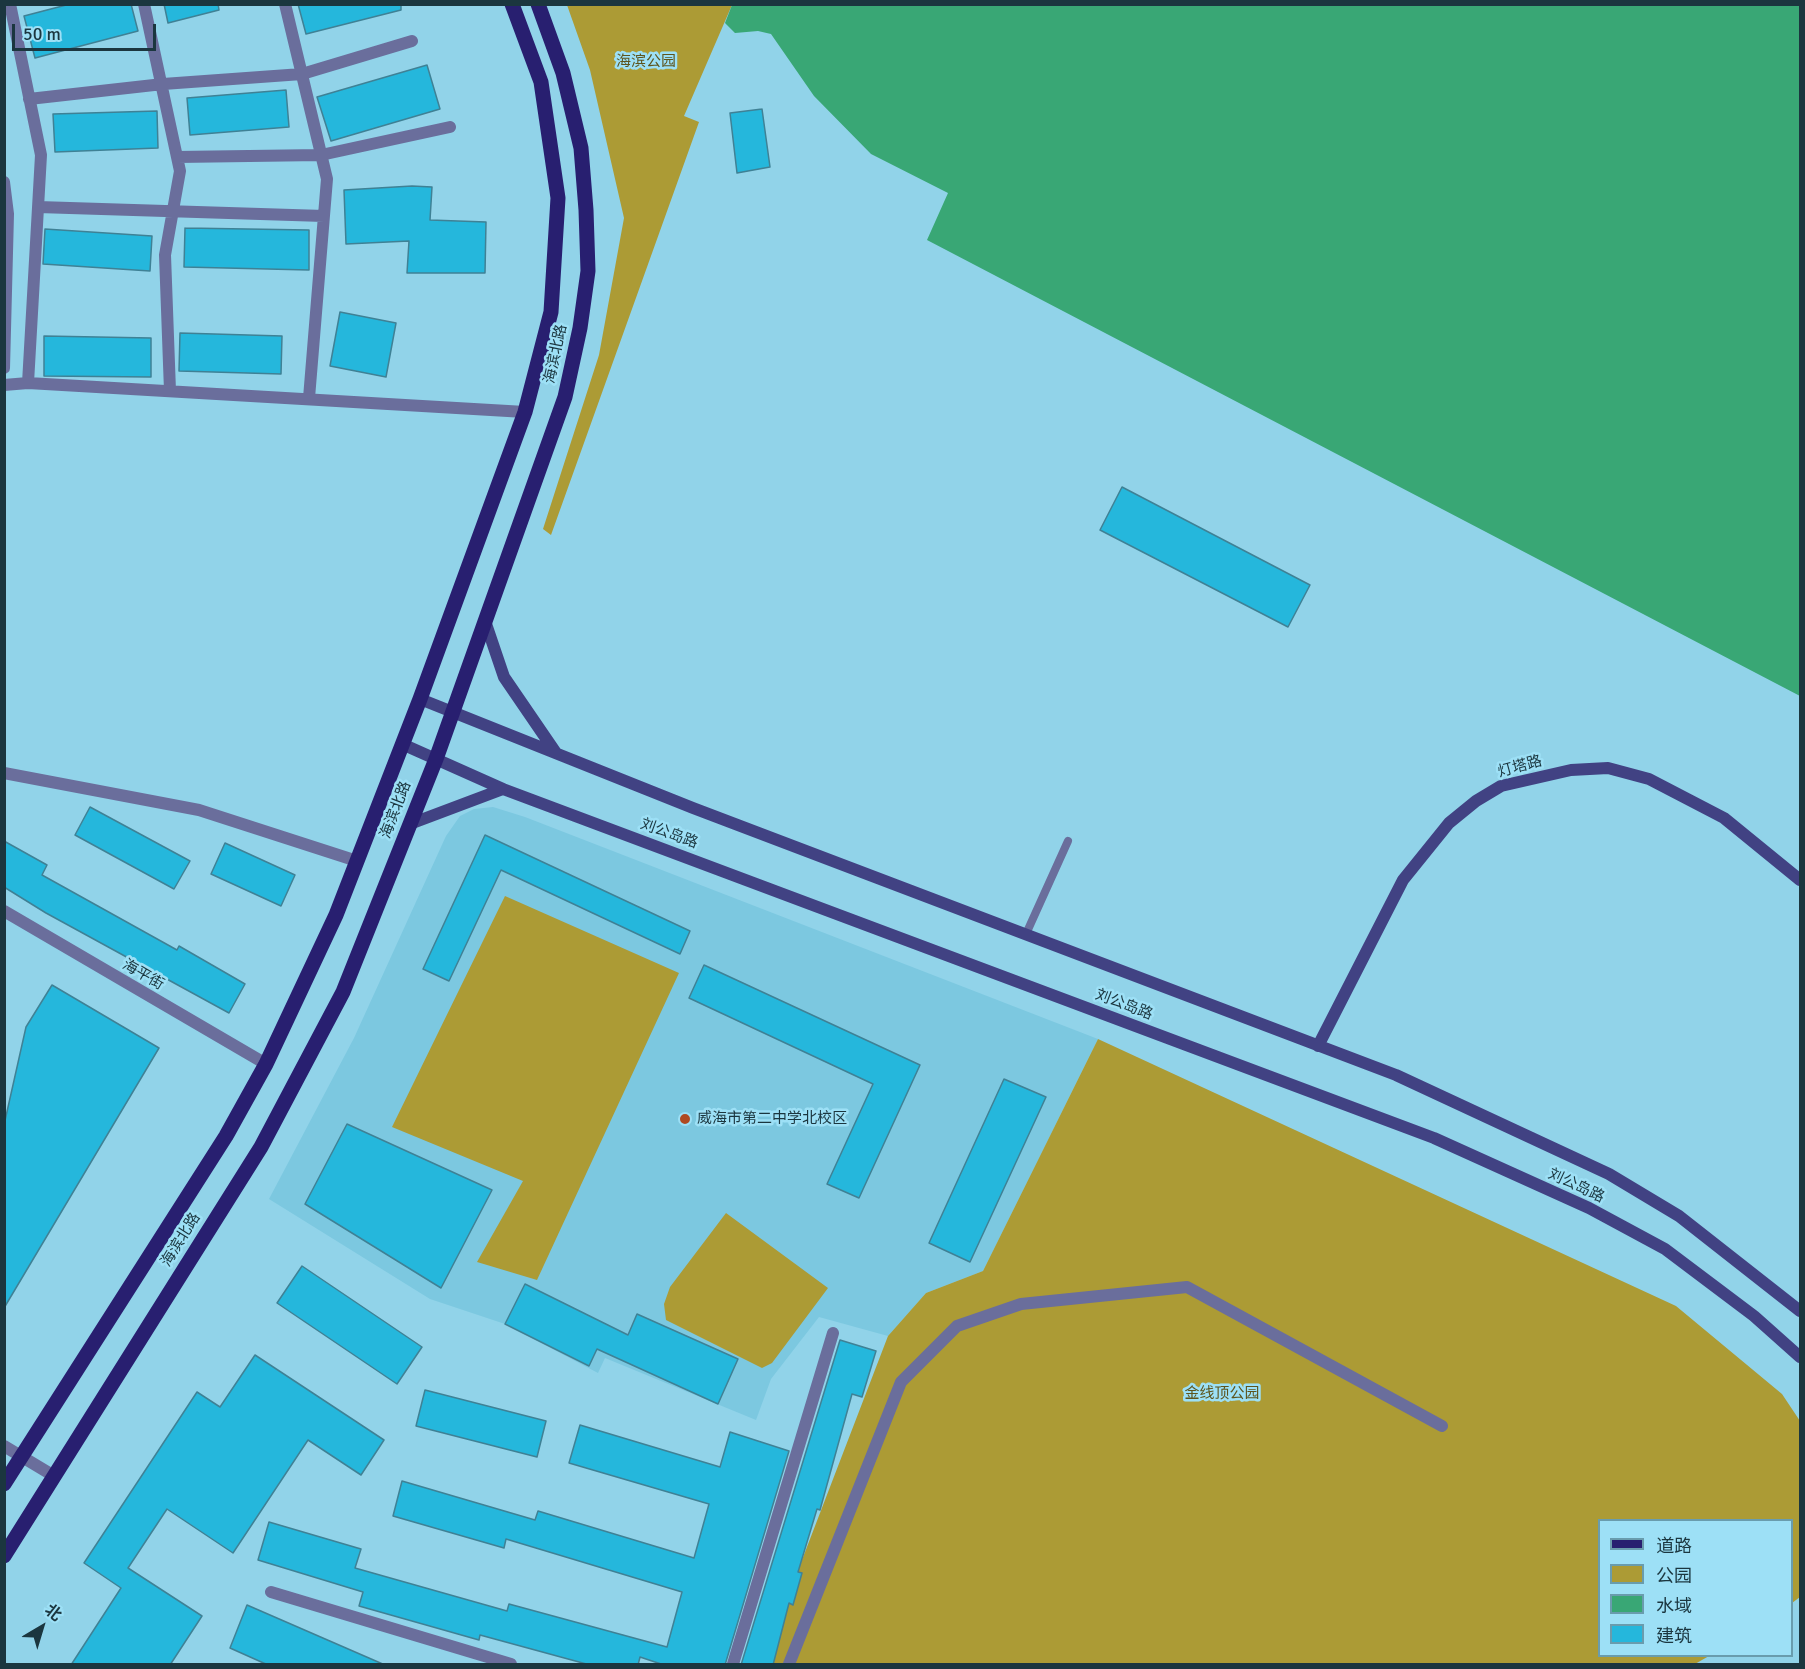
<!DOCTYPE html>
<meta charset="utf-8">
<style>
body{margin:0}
#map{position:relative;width:1805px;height:1669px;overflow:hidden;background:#91d3e9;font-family:Signika,"Noto Sans SC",sans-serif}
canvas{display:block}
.frame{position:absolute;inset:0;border:6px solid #1b363f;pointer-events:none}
.legend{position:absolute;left:1598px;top:1519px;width:195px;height:138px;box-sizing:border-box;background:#9de0f6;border:2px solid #699cad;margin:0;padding:8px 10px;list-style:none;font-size:18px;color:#1b363f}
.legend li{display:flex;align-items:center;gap:12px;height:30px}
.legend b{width:30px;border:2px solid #699cad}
.north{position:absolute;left:12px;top:1597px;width:60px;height:60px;-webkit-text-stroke:4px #9de0f6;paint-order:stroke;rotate:38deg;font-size:16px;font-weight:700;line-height:24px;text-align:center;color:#1b363f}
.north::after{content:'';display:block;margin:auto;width:21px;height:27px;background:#1b363f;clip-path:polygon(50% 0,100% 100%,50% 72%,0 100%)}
.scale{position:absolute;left:12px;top:24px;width:144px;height:27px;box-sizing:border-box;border:3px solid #1b363f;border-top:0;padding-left:8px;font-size:18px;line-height:21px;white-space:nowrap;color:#1b363f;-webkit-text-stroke:4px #9de0f6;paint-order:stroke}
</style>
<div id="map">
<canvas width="1805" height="1669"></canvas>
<div class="frame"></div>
<ul class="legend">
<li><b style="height:8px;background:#281f70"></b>道路</li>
<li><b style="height:16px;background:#ac9b35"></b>公园</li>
<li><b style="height:16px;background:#39a775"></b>水域</li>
<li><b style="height:16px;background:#25b7dc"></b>建筑</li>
</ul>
<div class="north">北</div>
<div class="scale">50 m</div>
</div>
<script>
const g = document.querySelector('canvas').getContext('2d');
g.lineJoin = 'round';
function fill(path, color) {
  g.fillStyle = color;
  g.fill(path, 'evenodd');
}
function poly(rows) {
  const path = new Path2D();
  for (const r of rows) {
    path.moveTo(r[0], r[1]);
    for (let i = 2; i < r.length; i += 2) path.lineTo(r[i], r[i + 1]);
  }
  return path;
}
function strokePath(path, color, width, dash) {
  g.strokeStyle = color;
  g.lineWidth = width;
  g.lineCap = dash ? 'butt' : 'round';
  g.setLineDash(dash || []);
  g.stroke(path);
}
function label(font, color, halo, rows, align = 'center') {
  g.font = font + ' Signika,"Noto Sans SC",sans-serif';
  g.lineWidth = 5;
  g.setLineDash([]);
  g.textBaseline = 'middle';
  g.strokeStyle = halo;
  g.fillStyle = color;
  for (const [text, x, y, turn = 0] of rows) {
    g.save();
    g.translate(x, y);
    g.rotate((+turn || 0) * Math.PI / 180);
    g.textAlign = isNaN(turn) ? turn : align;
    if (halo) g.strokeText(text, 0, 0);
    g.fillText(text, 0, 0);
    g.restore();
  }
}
const built = poly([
 [493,807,525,817,1098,1039,983,1271,926,1293,888,1336,819,1317,771,1379,756,1420,605,1358,598,1373,505,1324,430,1299,269,1199,354,1038,446,836,460,816,474,809]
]);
const green = poly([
 [567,5,732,5,684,116,699,122,551,535,543,529,599,355,624,218,590,70],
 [505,896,679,973,537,1280,477,1262,523,1181,392,1127],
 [1098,1039,1676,1306,1782,1394,1800,1421,1800,1597,1792,1603,1792,1520,1600,1520,1600,1656,1709,1656,1695,1664,762,1664,888,1336,926,1293,983,1271],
 [726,1213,828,1288,772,1363,762,1368,666,1320,664,1304,670,1287]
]);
const water = poly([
 [732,5,1800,5,1800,696,927,240,948,193,871,154,814,96,771,34,758,31,735,33,725,23]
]);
const building = poly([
 [70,4,131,4,138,31,35,58,24,16,70,4],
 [164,4,218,4,219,10,168,23,164,4],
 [298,4,401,4,401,10,306,34,298,4],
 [427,65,440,109,331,141,317,97,427,65],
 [286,90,289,127,190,135,187,98,286,90],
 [762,109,770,167,737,173,730,113,762,109],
 [157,111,158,148,55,152,53,114,157,111],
 [412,186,432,187,430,220,486,222,485,273,407,273,409,241,346,244,344,190,412,186],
 [185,228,309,230,309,270,184,267,185,228],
 [45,229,152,236,150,271,43,264,45,229],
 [340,312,396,323,386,377,330,366,340,312],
 [180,333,282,336,281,374,179,371,180,333],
 [44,336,151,338,151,377,44,376,44,336],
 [1122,487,1310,585,1288,627,1100,530,1122,487],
 [90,807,190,861,174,889,75,835,90,807],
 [485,835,690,931,680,954,501,870,449,981,423,969,485,835],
 [4,841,47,865,42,875,177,950,179,946,245,984,229,1013,46,913,4,887,4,841],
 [225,843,295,875,281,906,211,874,225,843],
 [704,965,920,1065,859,1198,827,1184,873,1084,689,998,704,965],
 [52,985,159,1048,4,1308,4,1125,26,1027,52,985],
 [1004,1079,1046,1097,970,1262,929,1243,1004,1079],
 [347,1124,492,1190,441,1288,305,1204,347,1124],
 [302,1266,422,1347,397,1384,277,1303,302,1266],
 [525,1284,628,1335,637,1314,738,1359,718,1404,597,1349,589,1366,505,1324,525,1284],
 [840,1340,876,1351,862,1397,852,1394,820,1510,817,1509,798,1572,802,1573,793,1605,789,1603,773,1665,741,1665,840,1340],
 [255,1355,384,1440,361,1475,308,1440,233,1553,167,1509,128,1568,202,1616,170,1665,71,1665,121,1588,84,1563,197,1392,220,1407,255,1355],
 [425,1390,546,1421,537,1457,416,1426,425,1390],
 [580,1425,720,1467,730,1432,789,1451,725,1665,664,1665,640,1657,638,1665,590,1665,480,1635,479,1640,359,1606,363,1592,258,1560,269,1522,361,1549,355,1568,507,1611,509,1604,667,1647,682,1592,506,1539,504,1548,393,1516,402,1481,535,1520,538,1511,694,1558,709,1504,569,1463,580,1425],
 [247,1605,385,1665,268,1665,230,1648,247,1605]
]);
const lane = poly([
 [1026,934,1068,841]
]);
const street = poly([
 [10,4,41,155,28,383],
 [144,4,180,171,165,255,170,391],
 [285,4,327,179,309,398],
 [29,99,163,84,302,74,412,41],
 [177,157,321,155,450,127],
 [4,182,8,214,4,368],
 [38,207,324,216],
 [4,385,28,383,525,412],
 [4,773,199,810,357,861],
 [4,911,266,1064],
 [4,1446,54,1476],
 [271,1592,511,1664],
 [733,1664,833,1333],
 [789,1664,901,1382,957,1326,1021,1304,1187,1287,1442,1426]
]);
const secondary = poly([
 [485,621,504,677,556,753],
 [420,699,693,808,1396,1075,1609,1174,1679,1216,1800,1311],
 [402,744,503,789,1434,1138,1589,1208,1665,1249,1754,1316,1800,1357],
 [410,824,503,789],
 [1318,1046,1403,880,1449,823,1476,801,1501,786,1571,770,1608,768,1649,779,1724,818,1800,880]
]);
const primary = poly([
 [4,1484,226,1136,266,1064,336,915,420,699,525,412,551,312,558,198,541,82,512,4],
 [4,1556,261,1147,343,992,436,759,565,397,580,328,588,271,586,210,581,148,563,73,538,4]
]);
const markers = [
 [685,1119,6,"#af4921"]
];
const parkNames = [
 ["海滨公园",646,62],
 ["金线顶公园",1222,1394]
];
const streetNames = [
 ["海滨北路",556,354,-78],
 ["灯塔路",1520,767,-15],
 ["海滨北路",396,810,-69],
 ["刘公岛路",669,834,20],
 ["海平街",143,975,30],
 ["刘公岛路",1124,1005,21],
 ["刘公岛路",1576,1186,25],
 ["海滨北路",181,1240,-58]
];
const poiNames = [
 ["威海市第二中学北校区",697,1119]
];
fill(built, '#7cc8e0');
fill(green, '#ac9b35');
fill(water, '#39a775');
fill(building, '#25b7dc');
strokePath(building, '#3f8195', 1.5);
strokePath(lane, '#6a6e9c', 8);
strokePath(street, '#6a6e9c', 12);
strokePath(secondary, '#414283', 12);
strokePath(primary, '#281f70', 15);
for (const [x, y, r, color] of markers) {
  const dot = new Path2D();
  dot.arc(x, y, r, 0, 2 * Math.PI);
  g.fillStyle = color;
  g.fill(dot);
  strokePath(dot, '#9de0f6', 2);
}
label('15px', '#5d541d', '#9de0f6', parkNames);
label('15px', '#1b363f', '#9de0f6', streetNames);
label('15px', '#1b363f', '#9de0f6', poiNames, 'left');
</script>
